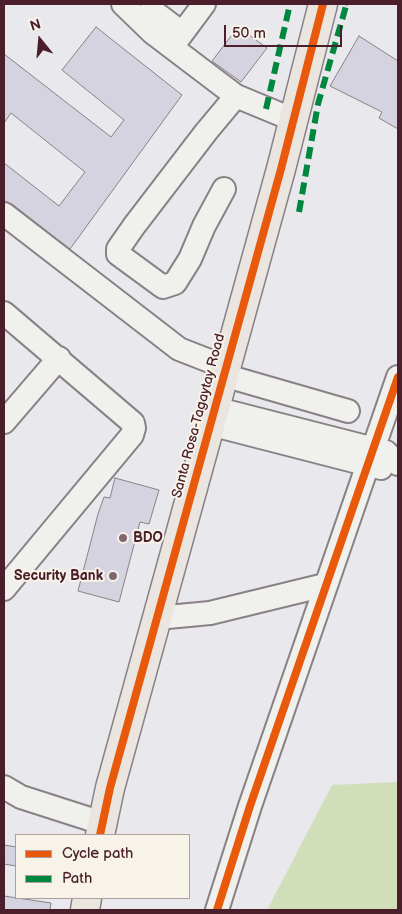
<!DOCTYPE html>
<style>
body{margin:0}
#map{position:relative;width:402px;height:914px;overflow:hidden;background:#e8e8ed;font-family:"Balsamiq Sans",sans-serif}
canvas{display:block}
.frame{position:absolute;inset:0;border:5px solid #4a1f2b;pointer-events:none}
.legend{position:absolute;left:15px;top:834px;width:175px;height:65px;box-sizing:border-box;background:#f7f3e8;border:1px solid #b29e9c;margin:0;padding:6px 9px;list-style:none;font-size:15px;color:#4a1f2b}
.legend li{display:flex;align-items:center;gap:10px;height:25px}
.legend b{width:25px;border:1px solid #b29e9c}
.north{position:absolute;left:15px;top:15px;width:50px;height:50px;-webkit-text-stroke:4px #f7f3e8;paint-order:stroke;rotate:343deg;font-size:14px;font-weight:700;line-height:20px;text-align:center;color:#4a1f2b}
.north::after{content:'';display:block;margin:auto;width:18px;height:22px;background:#4a1f2b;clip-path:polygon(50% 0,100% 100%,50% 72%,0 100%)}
.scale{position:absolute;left:224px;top:25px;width:118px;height:22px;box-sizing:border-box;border:2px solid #4a1f2b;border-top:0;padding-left:6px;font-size:15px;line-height:18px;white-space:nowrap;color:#4a1f2b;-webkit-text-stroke:4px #f7f3e8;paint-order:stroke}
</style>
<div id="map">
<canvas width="402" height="914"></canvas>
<div class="frame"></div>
<ul class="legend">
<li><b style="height:6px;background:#e8590c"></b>Cycle path</li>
<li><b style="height:6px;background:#00873e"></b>Path</li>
</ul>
<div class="north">N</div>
<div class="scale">50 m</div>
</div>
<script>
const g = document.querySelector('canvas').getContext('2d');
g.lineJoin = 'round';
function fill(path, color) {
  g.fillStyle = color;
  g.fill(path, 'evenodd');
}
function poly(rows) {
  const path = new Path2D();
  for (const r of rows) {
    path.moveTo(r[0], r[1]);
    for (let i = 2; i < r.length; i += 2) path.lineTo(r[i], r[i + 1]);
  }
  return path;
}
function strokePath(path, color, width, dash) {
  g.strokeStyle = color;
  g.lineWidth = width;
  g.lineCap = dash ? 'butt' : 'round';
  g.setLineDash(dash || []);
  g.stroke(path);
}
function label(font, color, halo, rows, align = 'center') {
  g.font = font + ' "Balsamiq Sans",sans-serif';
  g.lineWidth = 4;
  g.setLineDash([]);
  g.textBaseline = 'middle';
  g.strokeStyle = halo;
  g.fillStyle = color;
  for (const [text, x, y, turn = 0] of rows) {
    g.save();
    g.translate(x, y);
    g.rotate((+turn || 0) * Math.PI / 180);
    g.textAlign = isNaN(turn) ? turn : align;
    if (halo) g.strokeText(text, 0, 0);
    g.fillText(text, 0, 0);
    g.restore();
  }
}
const green = poly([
 [398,782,398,910,267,910,332,785]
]);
const building = poly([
 [96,27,182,95,70,249,12,204,4,201,4,163,59,206,85,172,11,113,4,123,4,54,111,137,124,120,62,70,96,27],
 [238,27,267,48,241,82,212,61,238,27],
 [359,36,398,61,398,129,379,118,382,112,330,86,359,36],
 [115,478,159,490,149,524,140,522,119,602,78,591,98,514,104,497,110,498,115,478],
 [4,845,16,847,16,866,4,864,4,845],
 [4,896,51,903,50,910,4,910,4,896]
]);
const path = poly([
 [346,6,347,4]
]);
const minor = poly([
 [123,4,153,33,236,96,294,120],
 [152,4,153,11,182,33],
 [172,47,204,4],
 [224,189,204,226,190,259,175,283,163,287,118,254,118,249,134,226,206,132,236,96],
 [4,214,179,349,225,367],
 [4,313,133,423,134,428,132,435,4,589],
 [223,375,348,411],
 [214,408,386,452,398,464],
 [4,422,59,358],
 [210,424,381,468],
 [157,618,210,613,325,585],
 [4,787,21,797,102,823],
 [217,910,250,806,398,377]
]);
const major = poly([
 [100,835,110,788,281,169,323,4],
 [85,910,87,898]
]);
const quiet = poly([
 [266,109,290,4],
 [299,212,318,104,346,6]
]);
const cycleway = poly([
 [100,835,110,788,281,169,323,4],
 [217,910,250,806,398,377]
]);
const markers = [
 [123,538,5,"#81656f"],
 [113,576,5,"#81656f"]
];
const streetNames = [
 ["Santa Rosa-Tagaytay Road",199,416,-75]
];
const poiNames = [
 ["BDO",133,538],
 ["Security Bank",103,576,"right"]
];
fill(green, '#d0dfba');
fill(building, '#d5d3df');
strokePath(building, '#898186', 1);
strokePath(minor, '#898186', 26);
strokePath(major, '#898186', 31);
strokePath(path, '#b4aeae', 3, [1, 4]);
strokePath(minor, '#f0f0ed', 22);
strokePath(major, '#eae6df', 28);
strokePath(quiet, '#00873e', 6, [12, 6]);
strokePath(cycleway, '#e8590c', 8);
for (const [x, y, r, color] of markers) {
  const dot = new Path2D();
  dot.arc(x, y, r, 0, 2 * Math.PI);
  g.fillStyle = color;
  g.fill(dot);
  strokePath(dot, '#f7f3e8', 2);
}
label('14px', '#4a1f2b', '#f7f3e8', streetNames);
label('bold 14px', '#4a1f2b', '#f7f3e8', poiNames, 'left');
</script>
